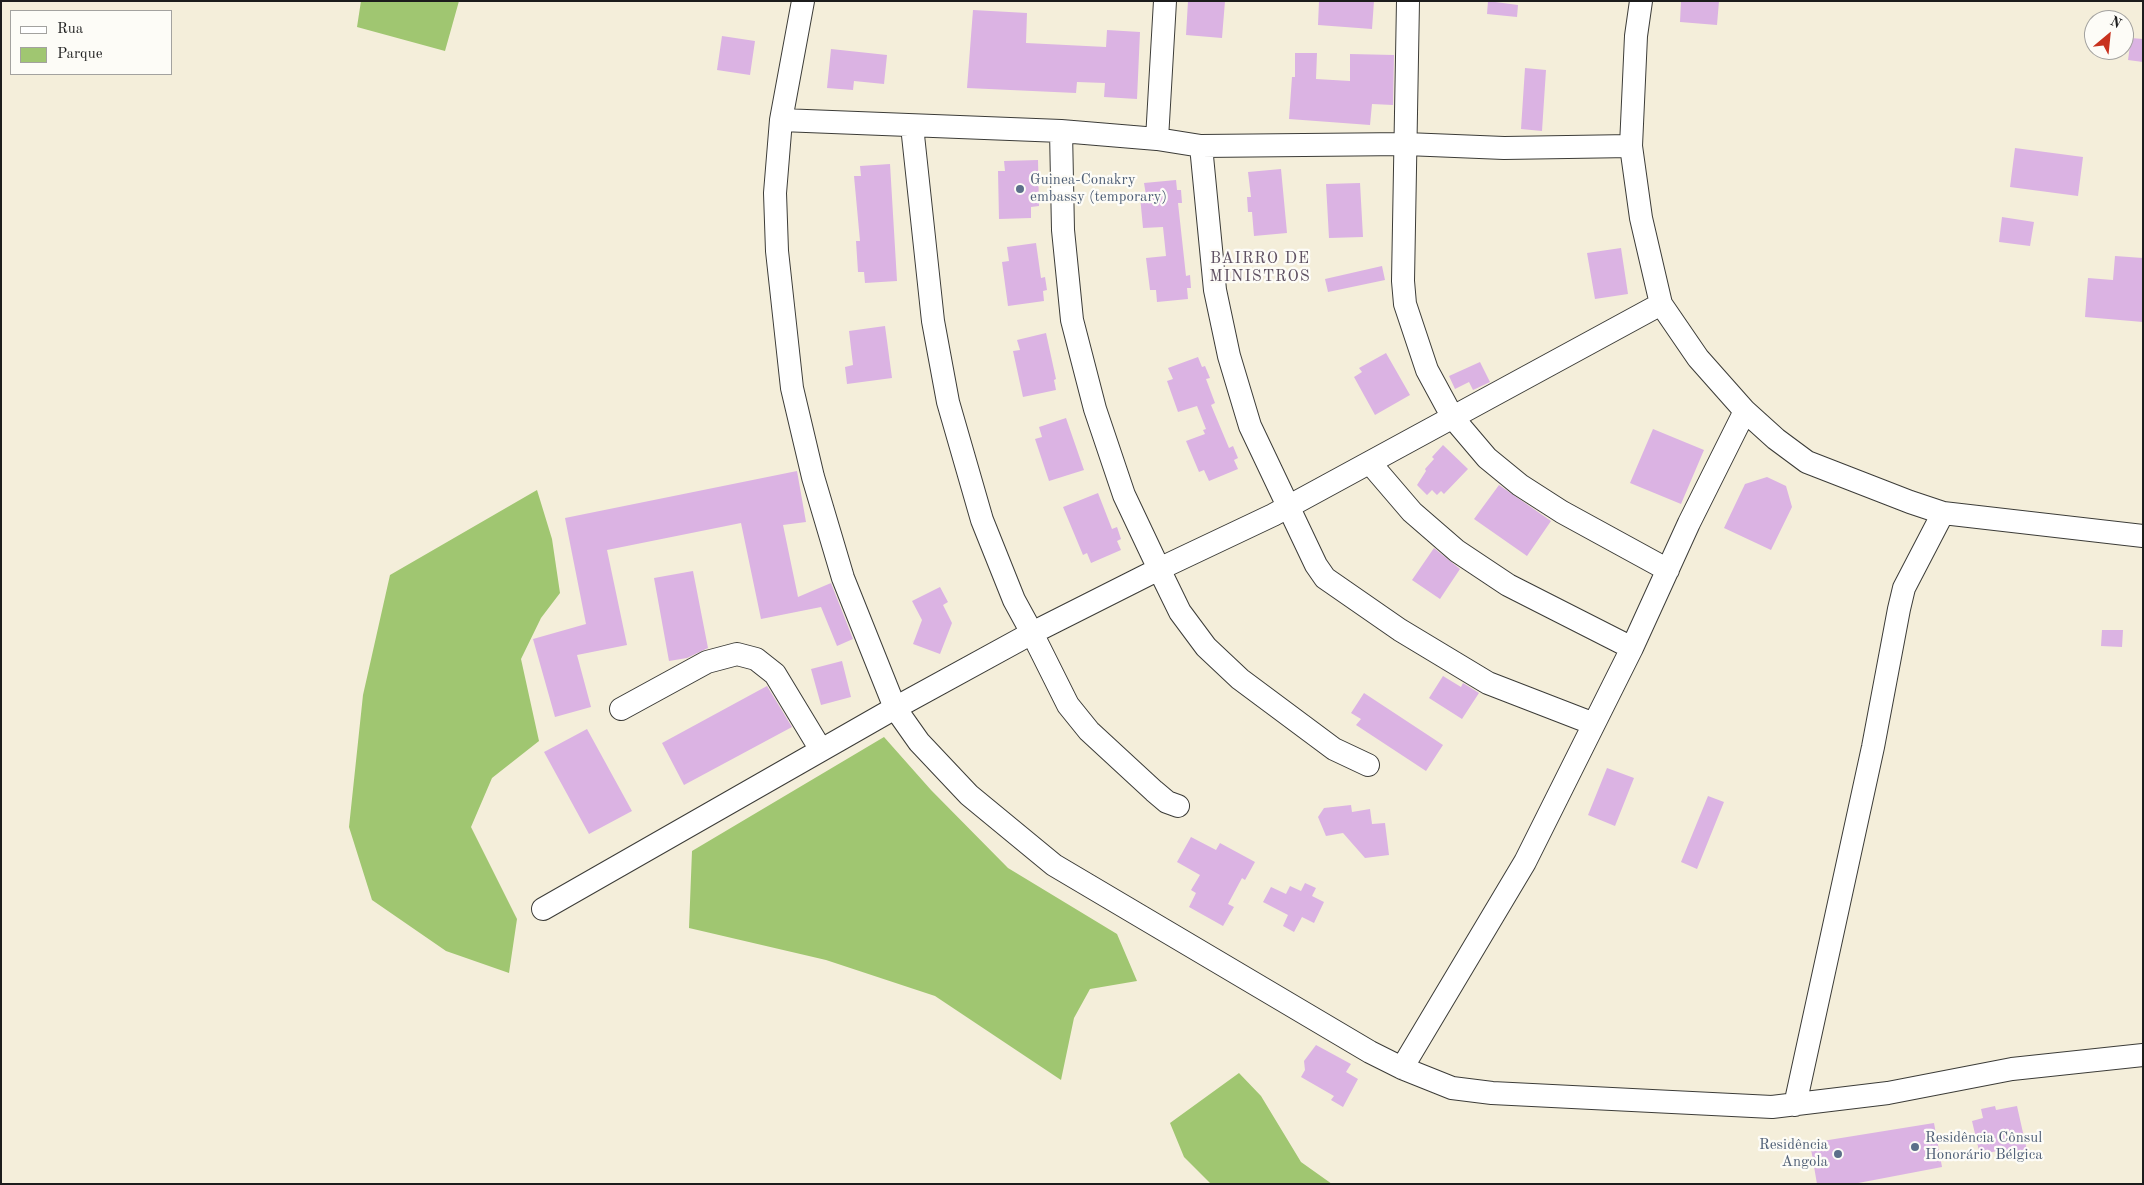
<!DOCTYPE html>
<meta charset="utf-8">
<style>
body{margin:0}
#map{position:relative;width:2144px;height:1185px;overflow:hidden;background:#f4eeda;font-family:"Old Standard TT",serif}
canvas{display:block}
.frame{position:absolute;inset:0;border:2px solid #1c1c1c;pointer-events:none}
.legend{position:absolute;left:10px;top:10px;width:162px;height:65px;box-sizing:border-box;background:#fdfcf7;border:1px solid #a3a29f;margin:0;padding:6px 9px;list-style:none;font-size:15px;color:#1c1c1c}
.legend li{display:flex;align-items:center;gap:10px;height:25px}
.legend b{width:25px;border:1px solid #a3a29f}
.north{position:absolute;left:2084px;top:10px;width:50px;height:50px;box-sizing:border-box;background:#fdfcf7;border:1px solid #a3a29f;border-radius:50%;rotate:28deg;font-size:14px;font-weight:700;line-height:20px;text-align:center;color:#1c1c1c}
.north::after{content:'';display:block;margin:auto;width:18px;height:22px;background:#c8321e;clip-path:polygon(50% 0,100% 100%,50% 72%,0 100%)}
</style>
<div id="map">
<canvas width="2144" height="1185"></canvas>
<div class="frame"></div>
<ul class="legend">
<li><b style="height:6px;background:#fff"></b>Rua</li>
<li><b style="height:14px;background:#a0c671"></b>Parque</li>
</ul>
<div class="north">N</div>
</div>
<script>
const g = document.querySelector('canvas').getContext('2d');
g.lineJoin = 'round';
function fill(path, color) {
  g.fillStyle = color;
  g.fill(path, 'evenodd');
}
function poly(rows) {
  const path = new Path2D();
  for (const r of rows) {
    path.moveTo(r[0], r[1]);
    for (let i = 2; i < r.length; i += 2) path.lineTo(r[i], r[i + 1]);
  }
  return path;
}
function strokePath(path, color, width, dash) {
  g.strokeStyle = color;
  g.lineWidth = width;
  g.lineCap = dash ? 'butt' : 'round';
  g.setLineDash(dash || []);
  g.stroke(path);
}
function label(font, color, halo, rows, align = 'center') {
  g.font = font + ' "Old Standard TT",serif';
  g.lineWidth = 4.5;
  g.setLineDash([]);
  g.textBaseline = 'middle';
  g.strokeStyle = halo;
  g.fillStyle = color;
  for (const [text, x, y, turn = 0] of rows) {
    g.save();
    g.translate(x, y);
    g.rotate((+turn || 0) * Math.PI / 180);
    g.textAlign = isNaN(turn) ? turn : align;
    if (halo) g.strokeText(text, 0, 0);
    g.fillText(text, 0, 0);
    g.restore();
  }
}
const green = poly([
 [361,1,459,1,445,51,357,27],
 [537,490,552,539,560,593,541,618,521,659,539,741,492,778,471,827,517,919,509,973,446,951,372,900,349,827,363,695,390,575],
 [884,737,931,790,1008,868,1117,934,1137,981,1090,989,1074,1018,1061,1080,935,996,826,960,689,928,692,851],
 [1239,1073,1261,1096,1301,1162,1332,1184,1211,1184,1184,1157,1170,1123]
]);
const building = poly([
 [1188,1,1225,1,1222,38,1186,35],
 [1319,1,1374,1,1372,29,1318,25],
 [1488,1,1518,5,1517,17,1487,14],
 [1681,1,1719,1,1717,25,1680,22],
 [973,10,1027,13,1026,43,1106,47,1107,30,1140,32,1137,99,1104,97,1105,83,1077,82,1076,93,967,88],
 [722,36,755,41,750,75,717,70],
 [2131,38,2143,39,2143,62,2128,60],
 [831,49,887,55,884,84,854,81,853,90,827,88],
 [1295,53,1317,53,1316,79,1350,81,1350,54,1394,55,1393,105,1372,104,1370,125,1289,119,1292,77,1295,77],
 [1525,68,1546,70,1542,131,1521,129],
 [2015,148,2083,157,2078,196,2010,187],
 [1038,160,1039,206,1031,207,1031,218,999,219,998,171,1005,171,1004,161],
 [890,164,897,281,865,283,864,272,858,272,856,241,860,241,854,176,861,176,860,166],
 [1281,169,1287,233,1254,236,1252,212,1248,212,1247,197,1251,197,1248,172],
 [1176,180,1177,190,1181,190,1182,203,1178,203,1186,276,1190,275,1191,288,1187,288,1188,299,1157,302,1156,290,1150,290,1146,258,1166,256,1163,227,1143,228,1140,196,1146,195,1144,183],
 [1360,183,1363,237,1329,238,1326,184],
 [2002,217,2034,222,2030,246,1999,242],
 [1036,243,1041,278,1045,277,1047,290,1043,291,1044,301,1008,306,1002,262,1009,261,1007,247],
 [1621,248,1628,294,1595,299,1587,253],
 [2115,256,2143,258,2143,322,2085,317,2088,278,2113,280],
 [1382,266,1385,280,1328,292,1325,279],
 [885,326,892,378,847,384,845,367,853,365,849,331],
 [1046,333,1056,379,1054,380,1056,390,1023,397,1013,351,1020,350,1017,340],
 [1386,353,1410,395,1375,415,1354,377,1362,372,1359,368],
 [1198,357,1202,367,1205,366,1210,378,1206,379,1215,403,1211,405,1229,448,1233,446,1238,458,1234,460,1238,469,1209,481,1204,470,1199,472,1186,441,1205,434,1203,430,1206,429,1197,406,1178,412,1167,381,1173,379,1168,368],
 [1480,362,1490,382,1473,390,1469,382,1455,389,1449,376],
 [1066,418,1084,470,1049,481,1035,439,1042,437,1039,427],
 [1653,429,1704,450,1681,504,1630,483],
 [1443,445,1468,469,1444,494,1441,491,1437,495,1432,490,1427,495,1417,485,1426,471,1425,469,1434,459,1432,457],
 [797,471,806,522,783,525,798,597,831,583,853,639,837,646,821,607,761,619,741,523,607,550,627,645,577,655,591,707,555,717,533,639,586,624,565,518],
 [1767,477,1786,486,1792,507,1771,550,1724,528,1745,484],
 [1499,485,1551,521,1527,556,1474,519],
 [1098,493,1112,529,1117,527,1121,539,1117,541,1121,550,1091,563,1087,553,1083,555,1063,507],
 [1434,548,1460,569,1440,599,1412,580],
 [693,571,708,648,687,658,669,661,654,578],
 [940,587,948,602,943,605,952,623,940,654,913,644,922,620,912,601],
 [2102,630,2123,630,2122,647,2101,646],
 [842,661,851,697,821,705,811,669],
 [1443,676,1461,687,1463,683,1479,693,1462,719,1429,698],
 [767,686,792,727,684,785,662,743],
 [1364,693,1443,745,1426,771,1356,725,1361,719,1351,713],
 [587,729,632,811,589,834,544,752],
 [1607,768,1634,778,1615,826,1588,815],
 [1708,796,1724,802,1697,869,1681,862],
 [1351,805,1352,812,1370,809,1372,824,1385,823,1389,855,1365,858,1343,833,1326,836,1318,817,1324,808],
 [1191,837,1216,850,1220,843,1255,862,1245,880,1242,878,1228,904,1234,907,1223,926,1189,907,1196,893,1191,890,1200,875,1177,862],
 [1305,883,1316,888,1312,896,1324,902,1314,923,1302,917,1294,932,1283,926,1288,915,1263,902,1271,887,1286,894,1290,886,1301,891],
 [1316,1045,1351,1064,1346,1072,1358,1079,1343,1107,1331,1100,1334,1096,1301,1077,1305,1070,1304,1061],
 [1995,1106,1996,1110,2017,1106,2028,1155,2007,1160,2005,1149,1980,1155,1972,1121,1983,1118,1981,1109],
 [1934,1123,1942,1167,1853,1184,1817,1184,1810,1143]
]);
const minor = poly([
 [803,1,781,120,775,193,777,251,792,388,813,477,843,578,895,708,919,742,969,795,1054,865,1370,1052,1402,1068,1452,1088,1492,1093,1772,1107,1888,1093,2012,1069,2143,1055],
 [1408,1,1403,281,1405,304,1427,370,1453,418,1487,458,1520,485,1562,512,1668,570],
 [1641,1,1636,36,1631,146,1641,218,1661,304,1698,358,1745,411,1776,439,1807,462,1910,502,1943,513,2143,536],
 [781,120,1061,131,1157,139,1201,146,1406,144,1504,148,1631,146],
 [1061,131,1063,230,1072,320,1095,409,1124,495,1159,569,1180,612,1206,647,1240,679,1334,749,1368,765],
 [1157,139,1165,1],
 [1201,146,1215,290,1229,356,1250,426,1316,565,1325,578,1400,630,1488,683,1594,724],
 [1370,463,1412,512,1457,551,1508,585,1632,648],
 [621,709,707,662,737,654,756,659,775,674,821,750],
 [1178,806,1167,802,1154,791,1089,731,1068,705,1032,633,1159,569,1273,515,1661,304],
 [543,909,895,708,1032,633,1014,600,982,520,948,402,933,321,912,126],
 [1402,1068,1525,862,1632,648,1689,523,1745,411],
 [1795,1105,1873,747,1899,609,1904,588,1943,513]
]);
const markers = [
 [1020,189,5,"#5c6f8a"],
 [1915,1147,5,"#5c6f8a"],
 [1838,1154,5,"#5c6f8a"]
];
const serviceNames = [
 ["Guinea-Conakry",1030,180],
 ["embassy (temporary)",1030,197],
 ["Residência Cônsul",1925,1138],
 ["Honorário Bélgica",1925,1155],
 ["Residência",1828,1145,"right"],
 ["Angola",1828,1162,"right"]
];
const neighbourhoodNames = [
 ["BAIRRO DE",1260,259],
 ["MINISTROS",1260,277]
];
fill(green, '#a0c671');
fill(building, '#dbb3e3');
strokePath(minor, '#3c3c38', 24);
strokePath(minor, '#fff', 22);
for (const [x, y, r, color] of markers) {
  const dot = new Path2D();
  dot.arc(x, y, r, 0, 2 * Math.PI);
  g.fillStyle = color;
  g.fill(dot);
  strokePath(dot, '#fdfcf7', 2);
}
label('15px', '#4e5e75', '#fdfcf7', serviceNames, 'left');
g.letterSpacing = '1px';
label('16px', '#5f5162', '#fdfcf7', neighbourhoodNames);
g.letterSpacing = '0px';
</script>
